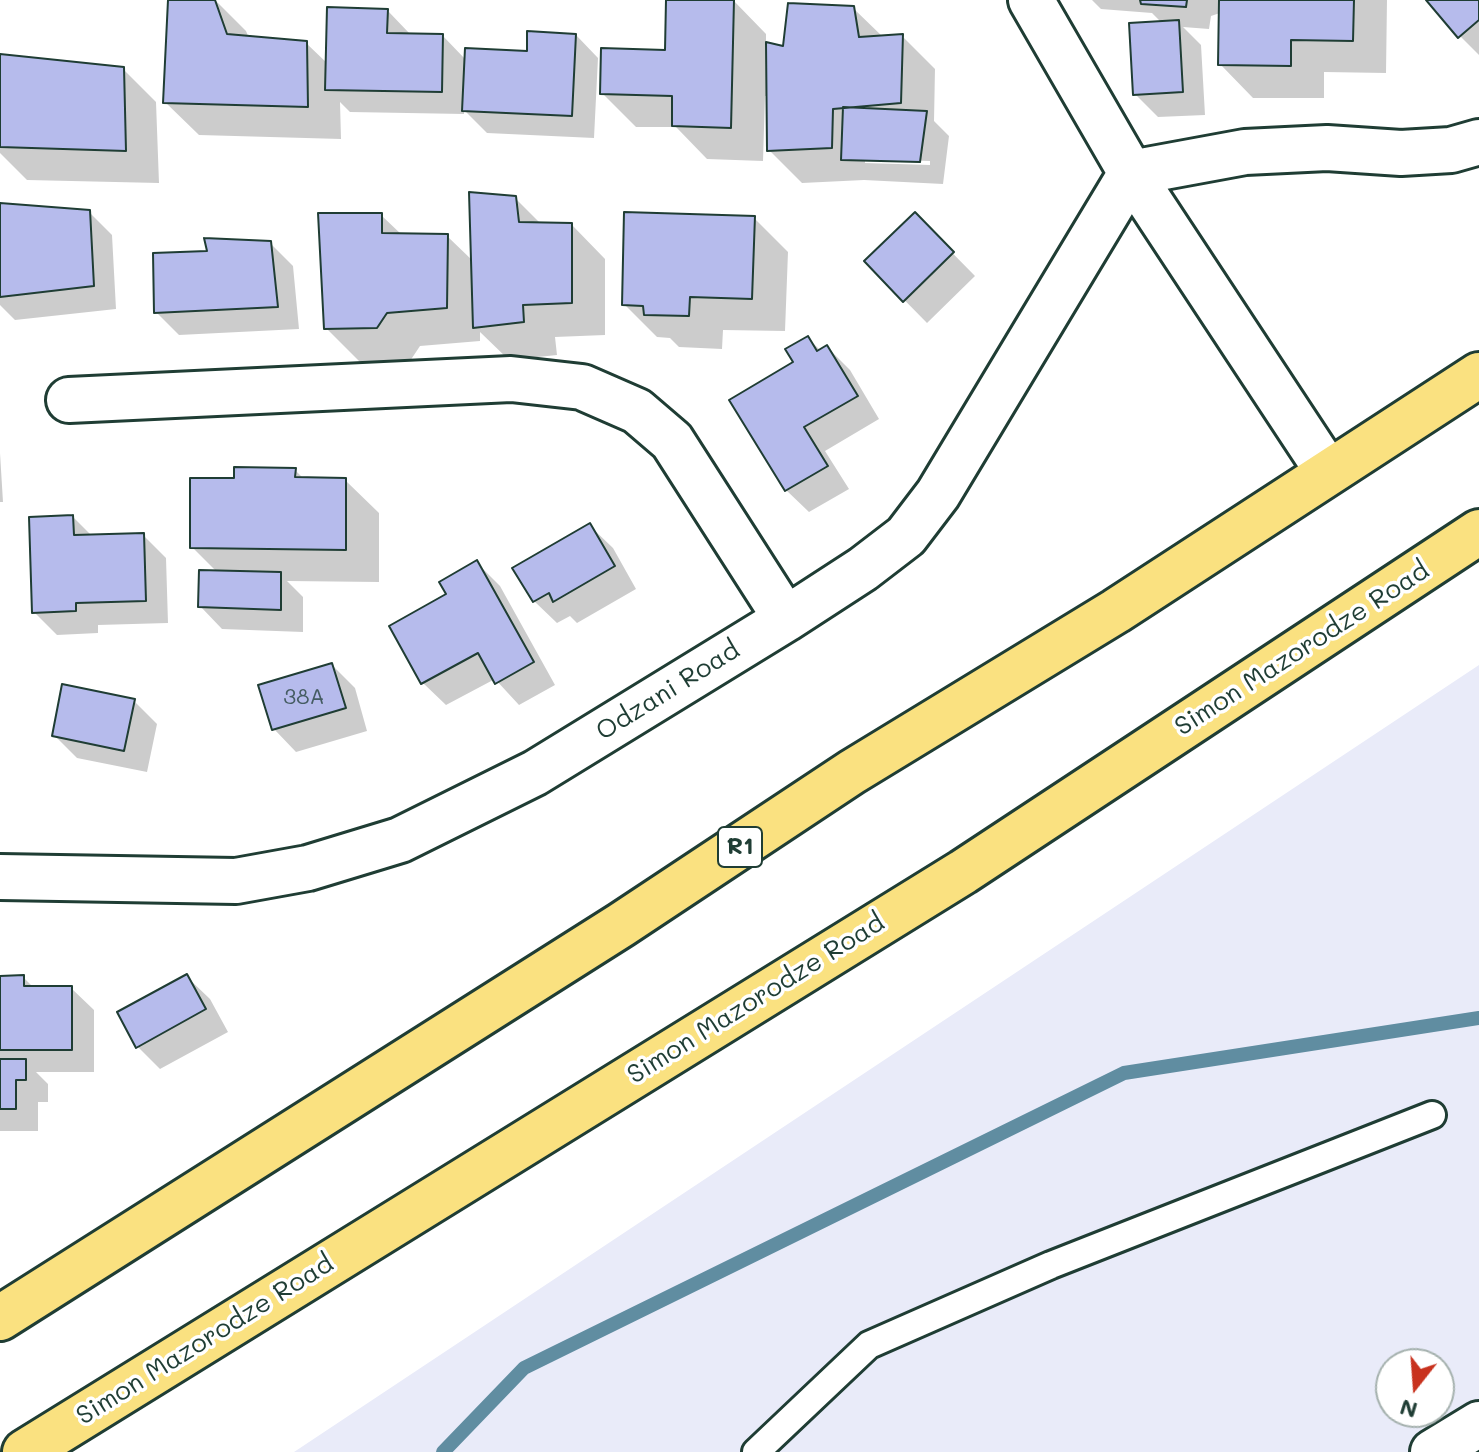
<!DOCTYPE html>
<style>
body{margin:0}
#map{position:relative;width:1479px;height:1452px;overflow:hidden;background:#fff;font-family:Mali,sans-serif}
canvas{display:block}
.north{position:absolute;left:1375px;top:1348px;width:80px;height:80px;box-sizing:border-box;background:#fff;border:2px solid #a5b1ae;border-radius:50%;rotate:197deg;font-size:22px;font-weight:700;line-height:32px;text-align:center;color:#1f3d34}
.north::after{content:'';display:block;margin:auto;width:28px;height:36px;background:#c8321e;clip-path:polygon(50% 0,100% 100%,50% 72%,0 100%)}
</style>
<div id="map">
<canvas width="1479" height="1452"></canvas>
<div class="north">N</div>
</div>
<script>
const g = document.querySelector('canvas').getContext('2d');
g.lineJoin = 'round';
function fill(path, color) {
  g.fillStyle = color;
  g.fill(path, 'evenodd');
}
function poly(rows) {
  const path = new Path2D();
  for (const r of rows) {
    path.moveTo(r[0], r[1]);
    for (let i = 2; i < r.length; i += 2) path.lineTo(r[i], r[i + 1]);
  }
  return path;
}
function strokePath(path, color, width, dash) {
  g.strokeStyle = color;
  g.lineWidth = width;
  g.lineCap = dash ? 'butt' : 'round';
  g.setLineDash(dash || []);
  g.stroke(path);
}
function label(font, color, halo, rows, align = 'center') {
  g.font = font + ' Mali,sans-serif';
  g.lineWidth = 7;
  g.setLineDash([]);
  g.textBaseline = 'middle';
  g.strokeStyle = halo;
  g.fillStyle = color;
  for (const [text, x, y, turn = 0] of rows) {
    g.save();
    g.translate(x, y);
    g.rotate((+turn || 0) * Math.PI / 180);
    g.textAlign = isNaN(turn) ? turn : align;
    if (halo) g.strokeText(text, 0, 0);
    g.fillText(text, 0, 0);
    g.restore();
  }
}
const built = poly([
 [1479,665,1479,1452,294,1452],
 [1391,1364,1439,1364,1439,1412,1391,1412]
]);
const shadow = poly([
 [170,0,215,0,246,31,249,38,306,43,328,64,388,11,410,34,443,36,466,60,528,53,576,35,598,58,594,138,487,133,464,110,464,114,350,112,340,102,341,139,199,135,165,102],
 [668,0,733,0,766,34,766,44,785,48,853,8,883,37,902,36,935,69,934,121,949,136,943,184,864,180,802,183,769,150,768,96,765,96,763,161,707,159,676,127,636,127,602,93,666,52],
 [865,159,930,161,930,165,865,163],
 [1092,0,1387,0,1386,73,1324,72,1324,98,1253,98,1220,64,1220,13,1211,16,1209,29,1183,27,1201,45,1205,115,1158,117,1135,94,1162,23,1152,13,1101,9],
 [1428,0,1479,0,1479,55,1460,36],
 [0,56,123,69,156,102,159,183,27,180,0,153],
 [515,198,541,224,572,225,605,259,605,335,555,337,557,355,509,360,480,332,480,341,420,346,410,361,360,362,326,328,381,215,402,235,447,236,473,261],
 [89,212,112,235,116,309,15,320,0,305,0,214],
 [915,215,975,276,927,323,866,261],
 [754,218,788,252,785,331,723,330,722,349,679,347,670,338,657,337,624,304],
 [270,243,293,266,299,329,179,335,156,312,210,253],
 [808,338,821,351,827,347,850,370,879,419,825,451,849,489,809,512,786,490,796,363],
 [0,453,3,502,0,502],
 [295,470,304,479,345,480,379,513,379,582,287,581,303,597,303,632,222,629,200,606,218,573,192,547,236,480],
 [73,517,93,537,143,535,166,558,168,623,98,625,98,633,57,635,34,612],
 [590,526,613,548,636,589,577,623,570,616,557,623,534,601],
 [477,563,500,586,555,685,519,705,495,679,446,705,423,683,449,595],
 [332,665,355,688,367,731,296,752,274,729],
 [134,701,157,724,147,772,77,758,54,735],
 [0,977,23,977,34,988,71,988,94,1010,94,1072,36,1072,48,1084,48,1102,38,1102,38,1131,0,1131],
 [187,977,210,999,228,1032,160,1069,137,1046]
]);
const stream = poly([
 [443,1452,524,1368,1124,1073,1479,1018]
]);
const building = poly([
 [168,0,215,0,227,34,307,41,308,107,163,103,168,0],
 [666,0,734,0,731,128,672,126,672,96,600,94,601,48,665,50,666,0],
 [1140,0,1187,0,1186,7,1141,4,1140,0],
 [1219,0,1354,0,1353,41,1291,40,1291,66,1218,65,1219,0],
 [1426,0,1479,0,1479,20,1458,38,1426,0],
 [788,3,854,6,859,37,903,34,901,103,833,109,832,148,767,151,766,42,783,46,788,3],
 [327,7,388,9,387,33,443,34,442,92,325,90,327,7],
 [1179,20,1183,92,1133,95,1129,23,1179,20],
 [527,31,576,34,572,116,462,111,465,48,527,51,527,31],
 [0,54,124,67,126,151,0,147,0,54],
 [843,107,927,111,920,162,841,160,843,107],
 [469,192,516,196,519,222,572,223,572,303,523,305,524,322,473,328,469,192],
 [0,203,90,210,94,286,0,297,0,203],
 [624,212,755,216,752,299,690,297,689,316,644,315,643,306,622,305,624,212],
 [915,212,954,252,903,302,864,261,915,212],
 [318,213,382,213,382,233,448,234,447,308,387,313,377,328,324,329,318,213],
 [204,238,271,241,278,307,154,313,153,253,207,251,204,238],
 [808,336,817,351,827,345,858,396,804,427,828,466,785,491,729,400,793,362,785,349,808,336],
 [234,467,296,468,295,477,346,478,346,550,190,548,190,478,234,478,234,467],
 [73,515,74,535,144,533,146,601,76,603,76,611,32,613,29,517,73,515],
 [590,523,615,566,553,602,549,593,533,602,512,568,590,523],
 [477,560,534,662,495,684,478,653,421,684,389,626,446,594,439,582,477,560],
 [199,570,281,572,281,610,198,607,199,570],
 [332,663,346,708,272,730,258,685,332,663],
 [62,684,135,699,124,751,52,736,62,684],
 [187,974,206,1009,136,1048,117,1012,187,974],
 [24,975,24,986,72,986,72,1050,0,1050,0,976,24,975],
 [0,1059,26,1059,26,1080,16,1080,16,1109,0,1109,0,1059]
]);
const lane = poly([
 [756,1452,869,1345,1051,1265,1432,1115]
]);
const street = poly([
 [1031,0,1131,173,1328,472],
 [69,400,511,379,582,387,637,411,672,441,786,619],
 [0,877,236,881,308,868,400,840,535,773,786,619,863,569,906,536,938,494,1131,173,1245,152,1327,148,1401,153,1451,150,1479,142],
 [1433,1452,1479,1424]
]);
const highway = poly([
 [0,1318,621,925,852,772,1116,611,1479,375],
 [25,1452,963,872,1479,532]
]);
const numberNames = [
 ["38A",304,697]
];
const shields = [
 [740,847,44]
];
const shieldNames = [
 ["R1",740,847]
];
const streetNames = [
 ["Simon Mazorodze Road",1302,649,-33],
 ["Odzani Road",668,691,-32],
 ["Simon Mazorodze Road",756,999,-32],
 ["Simon Mazorodze Road",205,1340,-32]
];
fill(built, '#e9ebf9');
fill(shadow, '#0003');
strokePath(stream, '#608da1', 14);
fill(building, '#b6bbec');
strokePath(building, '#1f3d34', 2);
strokePath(lane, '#1f3d34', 32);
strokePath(street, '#1f3d34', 50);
strokePath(highway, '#1f3d34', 50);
strokePath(lane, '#fff', 26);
strokePath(street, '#fff', 44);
strokePath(highway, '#fae180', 44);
label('22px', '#455c62', null, numberNames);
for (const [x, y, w] of shields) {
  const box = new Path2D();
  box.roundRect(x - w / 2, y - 20, w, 40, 6);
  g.fillStyle = '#fff';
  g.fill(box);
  strokePath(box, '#1f3d34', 2);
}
label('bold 24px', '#1f3d34', null, shieldNames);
label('26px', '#1f3d34', '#fff', streetNames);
</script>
